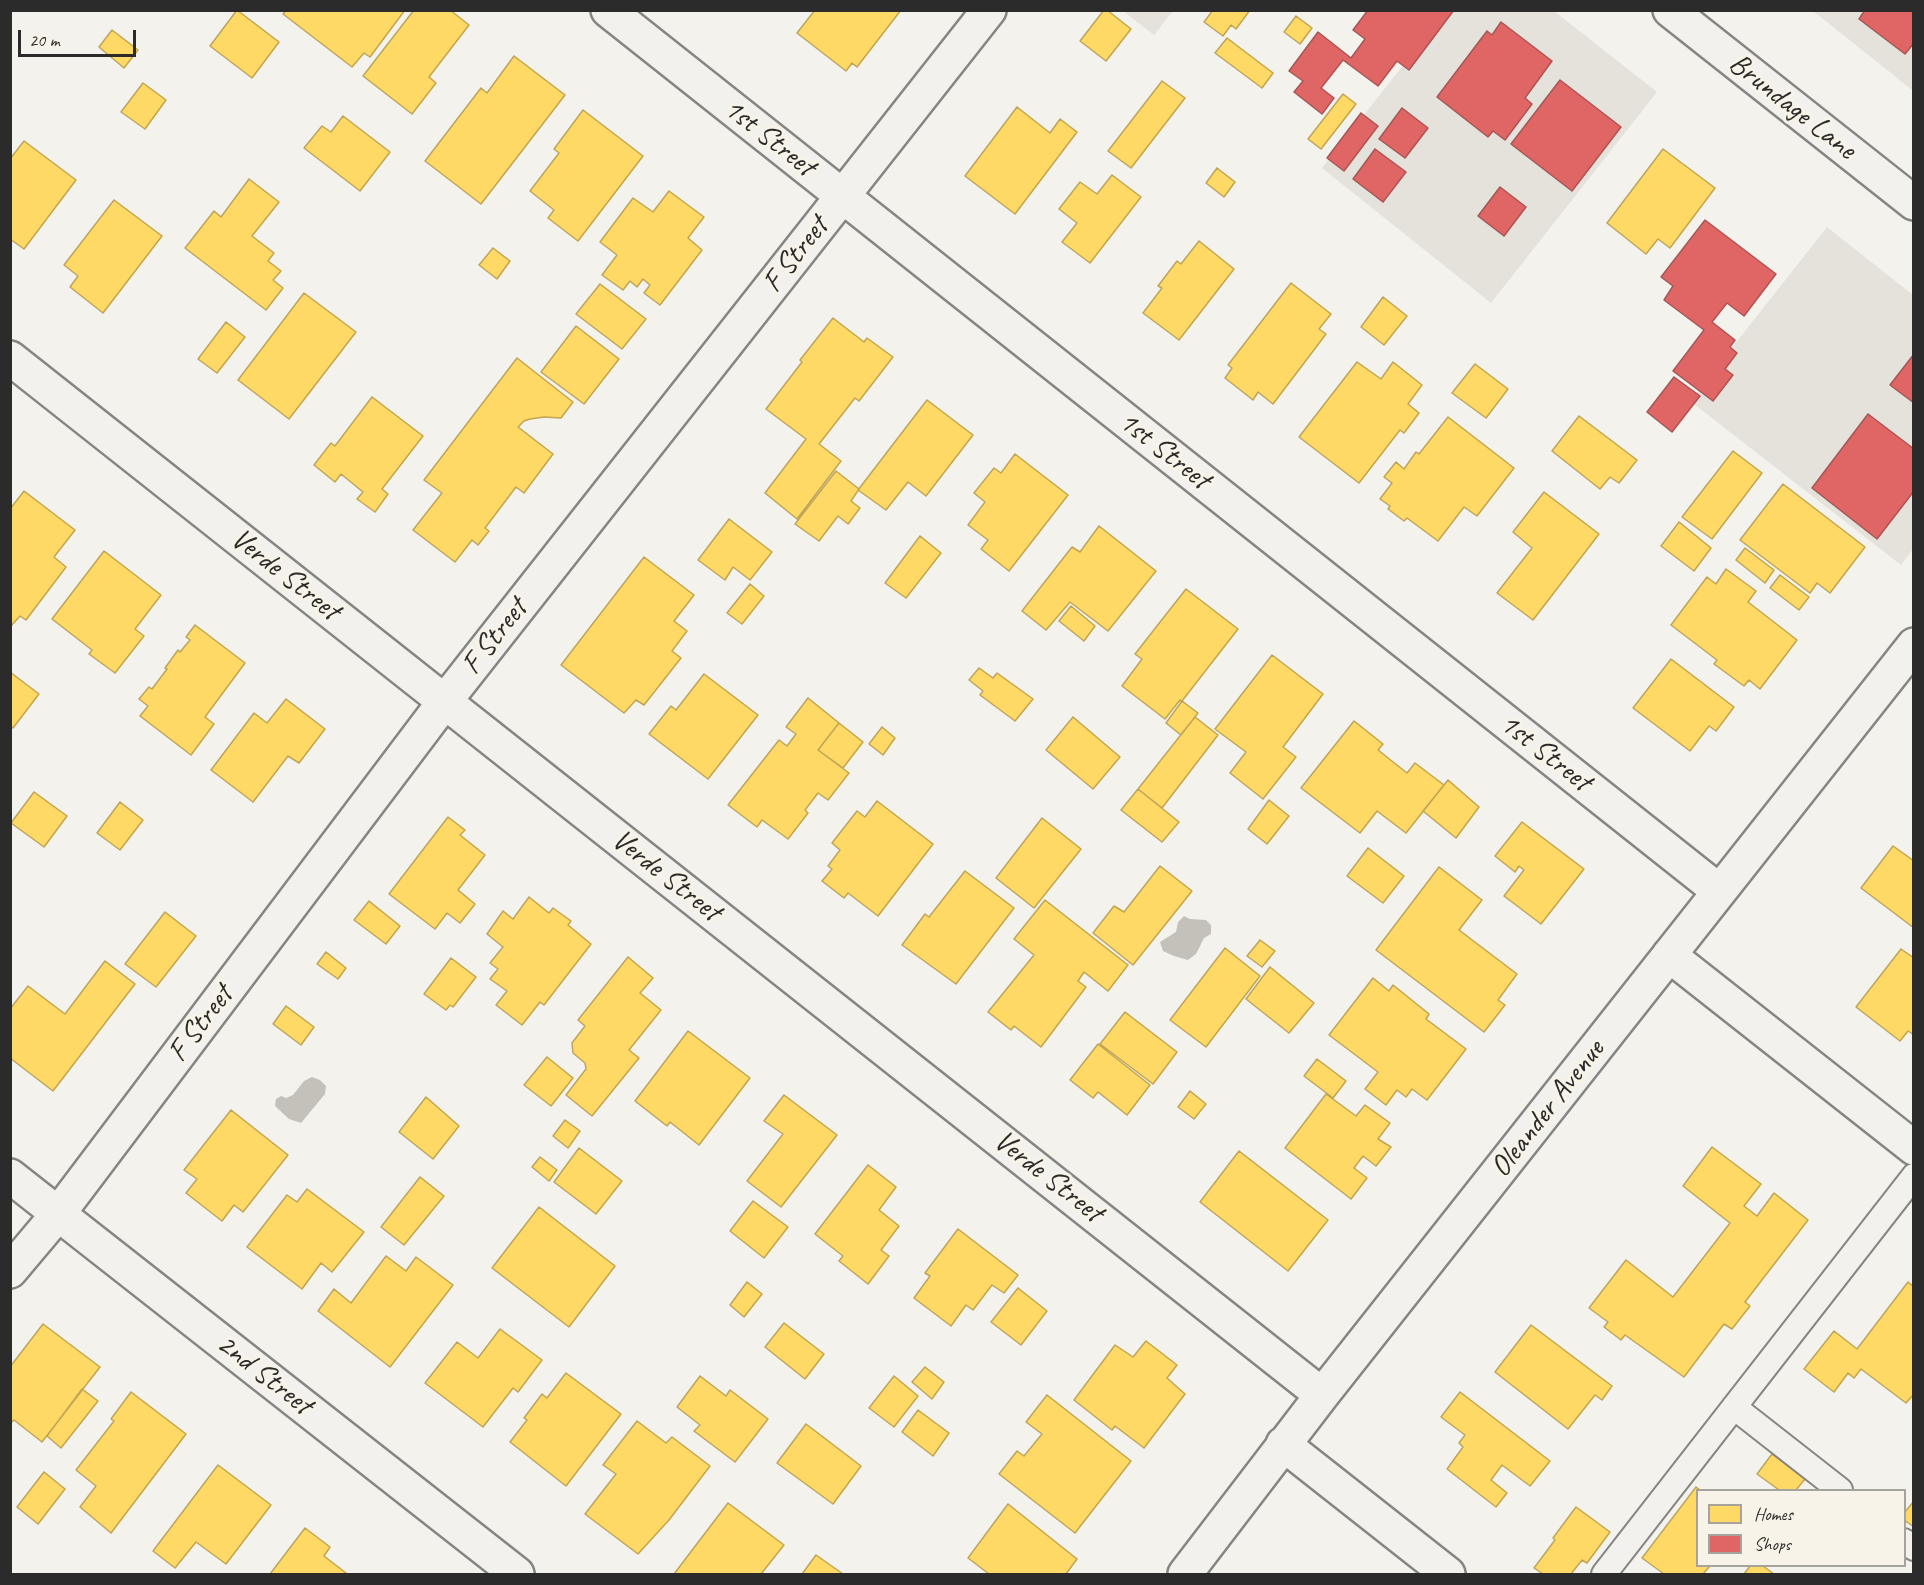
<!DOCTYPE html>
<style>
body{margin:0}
#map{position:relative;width:1924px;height:1585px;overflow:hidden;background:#f4f2ec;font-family:Caveat,sans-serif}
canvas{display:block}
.frame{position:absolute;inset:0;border:12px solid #2b2b2b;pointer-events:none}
.legend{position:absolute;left:1696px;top:1489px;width:210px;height:78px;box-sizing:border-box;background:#f7f3e8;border:2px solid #a5a39c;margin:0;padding:8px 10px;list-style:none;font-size:18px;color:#2b2b2b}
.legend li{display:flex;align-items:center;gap:12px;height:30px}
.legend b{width:30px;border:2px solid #a5a39c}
.scale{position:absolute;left:18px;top:30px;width:118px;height:27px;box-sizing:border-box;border:3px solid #2b2b2b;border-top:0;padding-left:8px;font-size:18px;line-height:21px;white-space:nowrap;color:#2b2b2b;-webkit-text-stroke:4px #f7f3e8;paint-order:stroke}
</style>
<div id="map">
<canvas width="1924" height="1585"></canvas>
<div class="frame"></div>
<ul class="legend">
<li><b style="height:16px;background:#ffd966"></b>Homes</li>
<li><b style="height:16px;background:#e06666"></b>Shops</li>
</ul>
<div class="scale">20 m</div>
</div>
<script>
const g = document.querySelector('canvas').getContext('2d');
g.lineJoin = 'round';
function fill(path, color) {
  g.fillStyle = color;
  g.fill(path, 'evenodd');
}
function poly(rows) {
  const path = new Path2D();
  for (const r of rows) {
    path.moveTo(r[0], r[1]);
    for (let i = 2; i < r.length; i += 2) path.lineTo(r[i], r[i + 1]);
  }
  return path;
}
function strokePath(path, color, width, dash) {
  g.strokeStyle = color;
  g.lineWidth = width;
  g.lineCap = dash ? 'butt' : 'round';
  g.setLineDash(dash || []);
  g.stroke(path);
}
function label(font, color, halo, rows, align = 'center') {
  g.font = font + ' Caveat,sans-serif';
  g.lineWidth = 6;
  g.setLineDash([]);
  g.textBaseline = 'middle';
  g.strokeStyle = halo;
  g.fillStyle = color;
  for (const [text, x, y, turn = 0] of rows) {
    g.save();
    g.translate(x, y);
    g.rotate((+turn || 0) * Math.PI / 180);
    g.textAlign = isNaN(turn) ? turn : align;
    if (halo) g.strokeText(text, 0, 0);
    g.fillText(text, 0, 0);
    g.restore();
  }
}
const built = poly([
 [1123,11,1173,11,1154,35],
 [1446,11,1554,11,1657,92,1491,303,1322,168],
 [1813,11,1913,11,1913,91,1896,77],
 [1827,227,1913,295,1913,549,1901,565,1690,401]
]);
const water = poly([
 [1184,916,1190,919,1206,920,1211,925,1211,934,1204,938,1196,954,1188,960,1174,956,1163,951,1160,942,1176,932,1178,922],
 [312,1077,320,1080,326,1086,325,1094,301,1123,289,1119,275,1106,276,1099,281,1096,286,1098,293,1095,304,1081]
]);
const homes = poly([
 [237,10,279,42,252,78,210,46,237,10],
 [286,10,405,10,370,57,364,53,352,67,283,14,286,10],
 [414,10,450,10,469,25,429,77,436,83,412,114,363,76,414,10],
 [815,10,901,10,857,67,852,63,846,71,797,33,815,10],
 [1104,10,1107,10,1131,29,1106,61,1080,41,1104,10],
 [1213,10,1250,10,1236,29,1231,25,1223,36,1204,22,1213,10],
 [1296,16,1312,28,1300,44,1284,32,1296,16],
 [112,30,138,50,124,68,99,47,112,30],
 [1227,38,1273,73,1262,88,1215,53,1227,38],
 [514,56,565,95,481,204,425,161,481,88,487,93,514,56],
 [1162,81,1185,98,1131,168,1108,151,1162,81],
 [143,83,166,100,145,129,121,112,143,83],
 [1343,94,1356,104,1321,149,1308,139,1343,94],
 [1017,107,1050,133,1060,119,1077,132,1015,214,965,176,1017,107],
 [583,110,643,156,578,241,548,218,554,210,530,191,559,153,554,149,583,110],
 [343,116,390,152,360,191,304,148,322,126,331,132,343,116],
 [24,141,76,180,24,249,10,239,10,159,24,141],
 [1663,149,1715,188,1670,248,1658,239,1646,254,1607,223,1663,149],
 [1217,168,1235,182,1224,197,1206,183,1217,168],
 [1112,175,1141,197,1090,263,1062,242,1077,223,1059,209,1080,182,1097,194,1112,175],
 [249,179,279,202,252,236,274,253,268,261,281,271,273,280,283,288,266,310,185,248,214,211,221,217,249,179],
 [669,191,704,217,688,238,702,250,660,305,644,293,650,285,643,279,637,287,630,281,623,290,602,275,617,255,600,242,633,198,653,212,669,191],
 [114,200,162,236,103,313,70,287,78,276,64,265,114,200],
 [1199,241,1234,269,1179,340,1143,313,1162,288,1158,286,1177,261,1181,264,1199,241],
 [493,248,510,261,497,279,479,265,493,248],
 [1291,283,1331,314,1319,329,1326,334,1273,404,1258,392,1253,400,1225,378,1232,368,1228,365,1291,283],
 [600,284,646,319,622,349,576,314,600,284],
 [304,293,356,332,289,419,238,380,304,293],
 [1383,297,1407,316,1384,345,1361,327,1383,297],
 [833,318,864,342,867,338,893,357,859,401,855,398,819,444,841,461,797,519,765,493,806,439,766,409,802,362,800,360,833,318],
 [226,322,245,337,217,373,198,359,226,322],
 [576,326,619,359,584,404,541,372,576,326],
 [517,358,573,402,561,418,544,417,530,419,524,421,518,427,553,454,524,493,516,487,485,528,489,531,478,545,472,540,455,562,413,530,442,493,424,480,517,358],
 [1357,362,1381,379,1393,362,1422,385,1408,404,1419,413,1404,433,1400,430,1359,483,1299,437,1357,362],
 [1475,364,1508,389,1486,418,1452,393,1475,364],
 [372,397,423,436,382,489,388,494,375,512,357,499,363,492,341,474,335,482,314,465,331,443,335,446,372,397],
 [927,400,973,435,926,496,908,482,886,510,858,490,927,400],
 [1579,416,1637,460,1619,483,1610,477,1600,489,1552,451,1579,416],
 [1448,417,1514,468,1477,516,1464,507,1438,541,1407,518,1404,521,1388,509,1390,506,1380,499,1392,483,1384,477,1396,462,1404,469,1416,452,1419,454,1448,417],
 [1733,451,1762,473,1712,539,1682,517,1733,451],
 [1015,454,1068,495,1009,571,981,549,988,540,968,525,985,502,974,493,994,468,1001,473,1015,454],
 [836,471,859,489,851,501,860,508,848,524,838,516,819,541,795,524,836,471],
 [1783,484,1865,547,1830,593,1817,583,1810,593,1740,540,1783,484],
 [24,491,75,530,54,557,66,567,26,620,20,616,10,627,10,509,24,491],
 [1544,492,1599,534,1533,620,1497,593,1532,548,1513,532,1544,492],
 [729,519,772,552,750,580,733,567,725,580,698,560,729,519],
 [1679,522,1711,548,1694,571,1661,546,1679,522],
 [1099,526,1156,571,1108,631,1070,602,1046,630,1022,611,1072,547,1080,552,1099,526],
 [920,536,941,553,906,598,885,583,920,536],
 [1745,548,1774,570,1765,583,1736,560,1745,548],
 [104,551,161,595,135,629,144,636,115,673,89,654,92,650,52,619,104,551],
 [644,557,694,595,674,621,687,631,672,651,681,658,644,705,636,700,624,713,561,665,644,557],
 [1726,569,1756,591,1748,602,1797,640,1760,689,1749,680,1744,686,1714,664,1717,660,1671,625,1707,577,1716,584,1726,569],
 [1780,575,1809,597,1799,610,1770,588,1780,575],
 [750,584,764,596,742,624,727,613,750,584],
 [1186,589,1238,629,1182,701,1180,700,1165,719,1122,686,1142,659,1135,654,1186,589],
 [1071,606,1095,626,1084,641,1059,621,1071,606],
 [195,625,245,663,205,717,214,724,191,755,140,716,148,706,139,699,149,687,152,689,167,669,165,668,178,650,180,652,190,640,186,637,195,625],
 [1272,655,1323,694,1283,747,1296,757,1263,799,1230,773,1246,752,1215,729,1272,655],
 [1671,659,1734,707,1716,731,1709,726,1690,751,1633,708,1671,659],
 [979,668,993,678,997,673,1033,699,1015,721,980,695,983,691,969,680,979,668],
 [10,672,39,694,13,728,10,726,10,672],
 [704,674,758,715,708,779,649,734,671,706,676,710,704,674],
 [808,698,839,723,818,750,849,773,828,800,818,793,805,810,808,813,788,839,762,820,757,827,728,805,779,740,787,746,796,734,786,727,808,698],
 [286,699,325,729,299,763,288,756,253,802,211,770,254,713,267,723,286,699],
 [1182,701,1198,713,1181,735,1166,723,1182,701],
 [1073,717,1120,757,1093,789,1046,750,1073,717],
 [1195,717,1218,735,1162,808,1138,789,1195,717],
 [1354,721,1383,744,1378,750,1407,773,1415,763,1444,785,1406,833,1377,811,1360,833,1301,788,1354,721],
 [839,723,863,742,843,768,818,750,839,723],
 [882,727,895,738,883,755,869,744,882,727],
 [1448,780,1479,807,1456,838,1423,811,1448,780],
 [1138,789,1179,822,1162,842,1121,810,1138,789],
 [34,792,67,816,44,847,11,823,34,792],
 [1269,800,1289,816,1267,844,1248,829,1269,800],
 [877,801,933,844,878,916,848,893,844,898,822,881,832,869,828,866,840,850,832,843,857,811,865,817,877,801],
 [120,802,143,820,120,850,97,833,120,802],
 [448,817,465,830,460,835,485,855,458,890,475,904,460,923,447,913,435,929,389,894,448,817],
 [1042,818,1081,849,1034,908,996,878,1042,818],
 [1522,822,1584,869,1541,924,1504,896,1524,870,1519,866,1515,872,1495,856,1522,822],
 [1893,846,1914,861,1914,928,1861,888,1893,846],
 [1368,848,1404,876,1383,903,1347,876,1368,848],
 [1160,866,1192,891,1133,965,1093,933,1114,906,1124,912,1160,866],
 [1439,867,1482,900,1459,930,1517,974,1498,1000,1505,1005,1484,1032,1376,950,1439,867],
 [965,871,1014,908,956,984,902,945,925,914,929,917,965,871],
 [529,897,549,913,553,908,571,921,568,925,591,944,544,1005,540,1002,522,1025,496,1005,507,991,490,979,498,969,490,963,503,947,487,934,503,911,513,919,529,897],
 [1045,900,1128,965,1108,991,1084,972,1078,981,1086,987,1041,1047,1014,1026,1011,1030,988,1012,1034,955,1014,939,1045,900],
 [369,901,400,926,386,944,354,920,369,901],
 [165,912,196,936,156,987,125,964,165,912],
 [1260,940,1275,951,1262,967,1247,956,1260,940],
 [1225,948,1260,976,1206,1047,1170,1020,1225,948],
 [1901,949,1914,958,1914,1035,1908,1031,1900,1041,1856,1007,1901,949],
 [326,952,346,968,338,979,317,964,326,952],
 [628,957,653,978,640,993,661,1010,629,1050,639,1058,592,1116,566,1095,586,1069,585,1063,573,1053,572,1043,585,1026,578,1020,628,957],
 [451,958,476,977,453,1007,450,1005,446,1010,424,994,451,958],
 [105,961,135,984,53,1091,10,1058,10,1009,28,986,65,1014,105,961],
 [1270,967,1314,1003,1289,1033,1246,999,1270,967],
 [1373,978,1389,991,1393,985,1429,1014,1426,1019,1466,1049,1427,1100,1412,1089,1406,1097,1397,1090,1386,1105,1365,1089,1378,1072,1329,1035,1373,978],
 [286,1006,314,1027,301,1045,273,1024,286,1006],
 [1125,1012,1177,1052,1153,1084,1100,1044,1125,1012],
 [688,1031,750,1078,699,1145,670,1122,667,1126,635,1101,688,1031],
 [1098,1044,1150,1085,1127,1115,1098,1092,1093,1098,1070,1080,1098,1044],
 [547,1057,573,1078,551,1106,524,1085,547,1057],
 [1317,1059,1346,1081,1333,1098,1304,1076,1317,1059],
 [1190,1091,1206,1104,1194,1119,1178,1107,1190,1091],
 [1326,1094,1356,1116,1365,1105,1390,1123,1378,1139,1391,1147,1376,1166,1363,1156,1354,1168,1367,1178,1351,1199,1285,1148,1326,1094],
 [784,1095,837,1135,781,1207,747,1181,783,1134,764,1121,784,1095],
 [426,1097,459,1126,433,1159,399,1132,426,1097],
 [231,1110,288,1155,243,1212,234,1205,222,1221,186,1193,197,1179,184,1170,231,1110],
 [565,1120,580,1131,568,1148,553,1136,565,1120],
 [1712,1147,1761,1184,1744,1206,1757,1216,1774,1193,1808,1220,1745,1302,1750,1306,1732,1329,1724,1324,1684,1377,1625,1335,1621,1340,1604,1327,1608,1322,1589,1308,1626,1260,1673,1297,1730,1223,1683,1186,1712,1147],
 [579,1148,622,1181,596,1214,554,1182,579,1148],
 [1239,1151,1328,1220,1288,1271,1200,1202,1239,1151],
 [540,1157,557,1170,549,1181,532,1167,540,1157],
 [868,1165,896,1187,879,1210,899,1226,881,1250,889,1256,868,1284,839,1261,843,1256,815,1234,868,1165],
 [420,1177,444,1196,404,1245,381,1227,420,1177],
 [307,1189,364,1232,332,1272,321,1263,302,1289,247,1247,287,1195,297,1202,307,1189],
 [753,1201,788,1227,764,1258,730,1231,753,1201],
 [539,1207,615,1266,569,1327,492,1268,539,1207],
 [958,1229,1018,1275,1004,1293,992,1285,973,1310,966,1305,951,1326,914,1298,930,1276,925,1273,958,1229],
 [386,1256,406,1271,416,1257,453,1285,390,1367,318,1311,334,1289,351,1303,386,1256],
 [747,1282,762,1294,744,1317,730,1305,747,1282],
 [1908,1282,1914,1287,1914,1394,1906,1403,1861,1369,1854,1378,1848,1373,1834,1392,1804,1369,1834,1331,1857,1349,1908,1282],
 [1018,1288,1047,1311,1021,1345,991,1322,1018,1288],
 [784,1323,824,1354,805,1379,765,1347,784,1323],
 [43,1324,100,1367,42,1442,14,1420,10,1424,10,1367,43,1324],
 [1531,1325,1612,1386,1602,1400,1595,1395,1568,1429,1495,1372,1531,1325],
 [500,1329,542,1360,518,1392,513,1388,483,1427,425,1383,457,1342,478,1358,500,1329],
 [1146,1341,1177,1365,1167,1378,1185,1394,1144,1448,1115,1426,1112,1430,1074,1400,1115,1345,1133,1357,1146,1341],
 [925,1367,944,1382,932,1399,912,1382,925,1367],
 [566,1373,621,1414,566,1486,510,1442,527,1420,524,1418,542,1394,547,1398,566,1373],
 [700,1376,726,1396,730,1390,768,1419,735,1462,694,1431,700,1425,677,1407,700,1376],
 [894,1376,918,1396,894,1427,869,1408,894,1376],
 [82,1389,98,1401,61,1448,47,1436,82,1389],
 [131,1392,186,1434,111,1533,80,1507,96,1486,76,1470,114,1421,111,1419,131,1392],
 [1460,1392,1550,1461,1530,1486,1502,1465,1491,1480,1507,1493,1496,1507,1447,1469,1463,1447,1459,1443,1465,1435,1441,1417,1460,1392],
 [1047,1395,1131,1461,1075,1533,999,1474,1017,1451,1024,1456,1042,1434,1026,1422,1047,1395],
 [918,1410,949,1433,933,1456,902,1432,918,1410],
 [637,1421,666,1443,672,1437,710,1466,669,1520,638,1554,585,1514,616,1474,603,1465,637,1421],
 [806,1424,861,1466,833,1504,777,1463,806,1424],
 [1772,1454,1805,1479,1796,1490,1779,1490,1757,1474,1772,1454],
 [218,1465,271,1505,226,1564,196,1542,175,1568,153,1551,218,1465],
 [44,1472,65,1489,38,1524,17,1507,44,1472],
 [1696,1487,1700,1490,1698,1490,1698,1566,1710,1566,1703,1574,1664,1574,1642,1558,1696,1487],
 [1914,1501,1914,1527,1904,1520,1904,1513,1914,1501],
 [728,1503,784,1545,761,1574,674,1574,728,1503],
 [1008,1504,1077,1559,1066,1574,989,1574,968,1558,1008,1504],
 [1576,1507,1610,1532,1587,1563,1582,1560,1571,1574,1543,1574,1534,1568,1555,1540,1553,1538,1576,1507],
 [305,1528,330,1547,324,1556,346,1573,346,1574,270,1574,305,1528],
 [816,1555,843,1574,802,1574,816,1555],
 [1750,1566,1763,1566,1774,1574,1744,1574,1750,1566]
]);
const shops = poly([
 [1368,10,1454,10,1409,70,1397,61,1378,86,1343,60,1321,88,1334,98,1322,114,1294,92,1303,81,1289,71,1318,32,1351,58,1365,39,1353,30,1368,10],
 [1865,10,1914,10,1914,43,1905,54,1859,19,1865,10],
 [1501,22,1552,61,1525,98,1532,104,1505,140,1493,131,1488,137,1437,97,1487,31,1492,35,1501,22],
 [1560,80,1621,127,1572,191,1511,144,1560,80],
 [1402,108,1428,128,1405,158,1379,139,1402,108],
 [1361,113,1378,126,1344,171,1327,158,1361,113],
 [1375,149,1406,172,1383,202,1353,179,1375,149],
 [1500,187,1526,207,1504,236,1478,216,1500,187],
 [1705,220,1776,274,1744,316,1727,303,1712,322,1735,340,1730,347,1737,353,1725,369,1733,375,1713,401,1673,371,1704,330,1664,300,1673,286,1661,277,1705,220],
 [1914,354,1914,403,1890,385,1914,354],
 [1674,377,1700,396,1672,432,1647,412,1674,377],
 [1868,414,1914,449,1914,491,1877,539,1812,488,1868,414]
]);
const lane = poly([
 [1734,1407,1840,1490],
 [1904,1541,1914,1548],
 [1604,1574,1914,1176]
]);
const street = poly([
 [608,10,1719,891],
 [10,358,1322,1395],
 [1669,955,1914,1148],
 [10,1176,517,1574],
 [10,1271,58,1214,445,701,989,10],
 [1283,1444,1448,1574],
 [1185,1574,1322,1395,1914,645]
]);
const secondary = poly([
 [1670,10,1914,203]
]);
const streetNames = [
 ["Brundage Lane",1792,107,38],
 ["1st Street",769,138,38],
 ["F Street",796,255,-52],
 ["1st Street",1164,451,38],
 ["Verde Street",285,575,38],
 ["F Street",495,637,-52],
 ["1st Street",1545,753,38],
 ["Verde Street",666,876,38],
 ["F Street",201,1024,-53],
 ["Oleander Avenue",1548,1109,-52],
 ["Verde Street",1048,1177,38],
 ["2nd Street",264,1375,38]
];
fill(built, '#e5e2db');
fill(water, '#c4c1ba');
fill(homes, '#ffd966');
strokePath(homes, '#bfa554', 1.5);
fill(shops, '#e06666');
strokePath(shops, '#aa5454', 1.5);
strokePath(lane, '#858582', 28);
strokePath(street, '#858582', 38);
strokePath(secondary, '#858582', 38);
strokePath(lane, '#f2f1ed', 24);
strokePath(street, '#f2f1ed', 33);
strokePath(secondary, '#f2f1ed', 33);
label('30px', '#2b2b2b', '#f7f3e8', streetNames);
</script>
